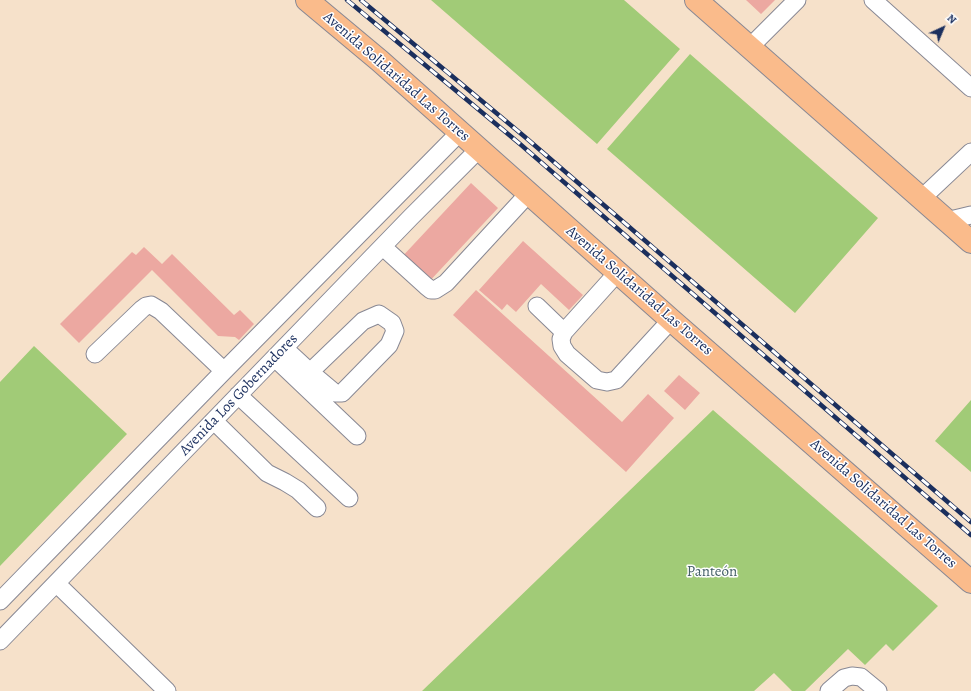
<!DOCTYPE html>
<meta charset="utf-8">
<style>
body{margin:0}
#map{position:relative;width:971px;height:691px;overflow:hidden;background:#f6e1ca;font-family:Alegreya,serif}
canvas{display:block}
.north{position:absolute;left:923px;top:8px;width:40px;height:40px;-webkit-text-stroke:3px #fff;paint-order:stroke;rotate:44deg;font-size:11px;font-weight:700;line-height:16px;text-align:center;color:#1b2f5e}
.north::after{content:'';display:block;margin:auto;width:14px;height:18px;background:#1b2f5e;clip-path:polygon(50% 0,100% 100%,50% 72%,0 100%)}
</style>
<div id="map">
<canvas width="971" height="691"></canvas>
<div class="north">N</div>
</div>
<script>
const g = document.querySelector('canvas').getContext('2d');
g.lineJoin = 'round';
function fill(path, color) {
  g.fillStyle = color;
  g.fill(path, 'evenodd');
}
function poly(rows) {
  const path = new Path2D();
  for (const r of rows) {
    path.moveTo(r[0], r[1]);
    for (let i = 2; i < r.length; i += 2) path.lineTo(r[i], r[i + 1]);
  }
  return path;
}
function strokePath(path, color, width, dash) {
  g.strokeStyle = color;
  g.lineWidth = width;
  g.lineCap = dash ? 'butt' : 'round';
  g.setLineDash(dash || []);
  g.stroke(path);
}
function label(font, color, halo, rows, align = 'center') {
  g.font = font + ' Alegreya,serif';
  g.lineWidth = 3;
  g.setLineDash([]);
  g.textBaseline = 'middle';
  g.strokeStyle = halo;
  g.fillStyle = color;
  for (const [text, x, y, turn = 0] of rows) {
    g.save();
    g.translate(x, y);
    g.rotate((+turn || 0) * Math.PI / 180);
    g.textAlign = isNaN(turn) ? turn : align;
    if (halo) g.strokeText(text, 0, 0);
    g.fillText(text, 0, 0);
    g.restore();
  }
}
const green = poly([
 [431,0,624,0,680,49,597,144],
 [690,54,878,218,795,313,607,149],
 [34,346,127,434,0,566,0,382],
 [971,400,971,472,935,441],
 [713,410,938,606,893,651,886,644,865,665,848,649,805,691,792,691,774,673,754,691,422,691]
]);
const building = poly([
 [746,0,775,0,761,14],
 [471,183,498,208,426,285,399,260],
 [523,241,583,295,569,310,541,284,516,312,507,304,502,310,479,290],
 [144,247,162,264,172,254,234,315,240,310,254,324,239,340,235,337,218,336,152,270,79,343,60,324,132,252,136,255],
 [476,290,622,422,648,394,674,418,626,472,453,315],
 [679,375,700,393,685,410,664,391]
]);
const minor = poly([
 [873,0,971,88],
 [750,47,797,0],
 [921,199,971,152],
 [946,221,971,215],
 [383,247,426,286,431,290,435,290,446,283,529,193],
 [618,272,564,332,561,339,562,346,567,354,597,380,607,382,616,380,671,320],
 [537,306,564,332],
 [284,348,310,372,335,393,342,393,389,345,395,331,392,323,379,314,363,321,310,372],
 [95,354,142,309,146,306,151,305,161,311,224,371],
 [275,358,357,436],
 [238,395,349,498],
 [214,421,267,473,285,482,298,490,317,508],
 [57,584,167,691],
 [0,601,224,371,460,132],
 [0,641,411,217,479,149],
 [829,691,844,678,852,676,861,677,878,691]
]);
const major = poly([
 [307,0,380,61,671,320,971,582],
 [696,0,971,242]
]);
const rail = poly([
 [347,0,520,144,971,535],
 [361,0,525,137,971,522]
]);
const streetNames = [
 ["Avenida Solidaridad Las Torres",396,77,41],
 ["Avenida Solidaridad Las Torres",639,291,41],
 ["Avenida Los Gobernadores",239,395,-46],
 ["Avenida Solidaridad Las Torres",883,504,41]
];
const parkNames = [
 ["Panteón",712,572]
];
fill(green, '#a1cb77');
fill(building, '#eca8a1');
strokePath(minor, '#888894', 19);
strokePath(major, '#888894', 24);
strokePath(minor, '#fff', 17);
strokePath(major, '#fabb8b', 22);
strokePath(rail, '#1b2f5e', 4.5);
strokePath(rail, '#fff', 3, [9]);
label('15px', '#1b2f5e', '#fff', streetNames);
label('15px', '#435e66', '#fff', parkNames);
</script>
